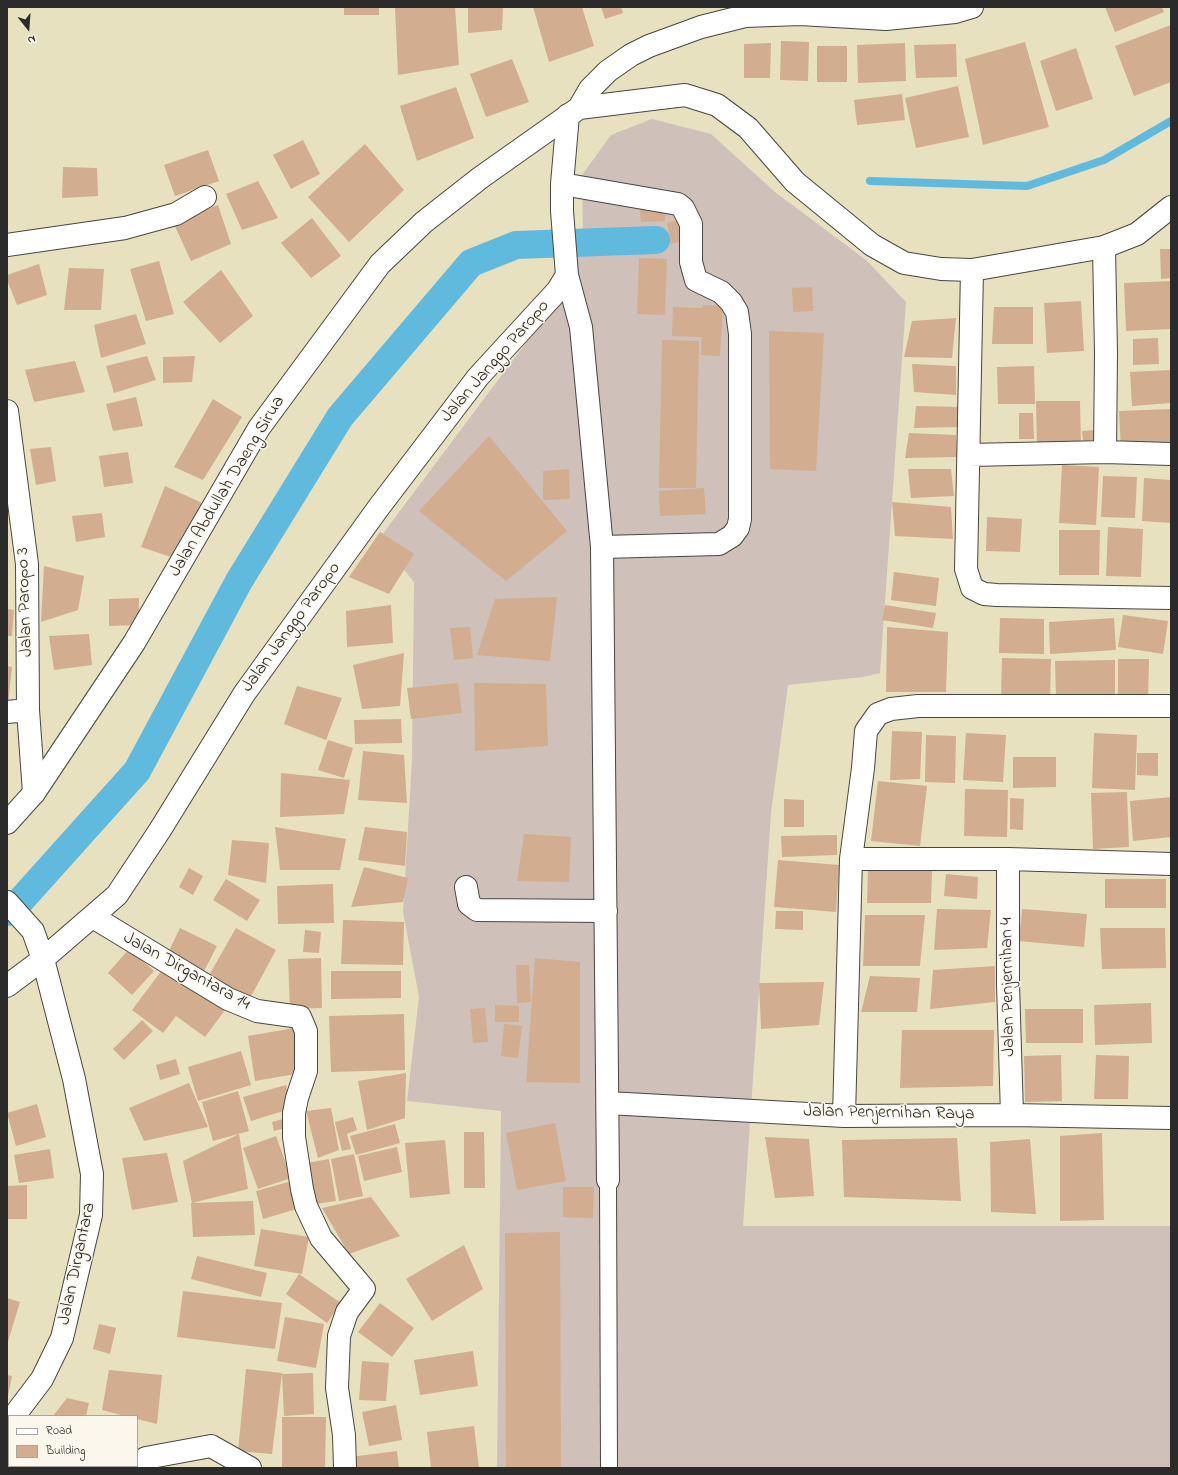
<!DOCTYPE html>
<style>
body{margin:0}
#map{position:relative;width:1178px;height:1475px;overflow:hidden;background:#e8e1bf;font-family:"Indie Flower",sans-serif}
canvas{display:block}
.frame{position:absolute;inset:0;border:8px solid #2b2b2b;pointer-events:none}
.legend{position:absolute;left:8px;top:1415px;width:130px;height:52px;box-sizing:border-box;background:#fbf7ec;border:1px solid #a8a59f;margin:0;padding:5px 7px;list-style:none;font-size:12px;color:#2b2b2b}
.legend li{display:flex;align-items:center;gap:8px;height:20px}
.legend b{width:20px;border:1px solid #a8a59f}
.north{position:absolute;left:8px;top:8px;width:40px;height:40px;-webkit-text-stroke:3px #fbf7ec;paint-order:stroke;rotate:163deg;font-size:11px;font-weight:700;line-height:16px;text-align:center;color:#2b2b2b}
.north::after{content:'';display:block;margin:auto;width:14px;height:18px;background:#2b2b2b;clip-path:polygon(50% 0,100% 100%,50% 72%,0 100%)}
</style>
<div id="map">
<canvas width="1178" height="1475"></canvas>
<div class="frame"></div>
<ul class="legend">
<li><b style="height:5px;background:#fff"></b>Road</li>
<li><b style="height:11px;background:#d2ad8f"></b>Building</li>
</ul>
<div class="north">N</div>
</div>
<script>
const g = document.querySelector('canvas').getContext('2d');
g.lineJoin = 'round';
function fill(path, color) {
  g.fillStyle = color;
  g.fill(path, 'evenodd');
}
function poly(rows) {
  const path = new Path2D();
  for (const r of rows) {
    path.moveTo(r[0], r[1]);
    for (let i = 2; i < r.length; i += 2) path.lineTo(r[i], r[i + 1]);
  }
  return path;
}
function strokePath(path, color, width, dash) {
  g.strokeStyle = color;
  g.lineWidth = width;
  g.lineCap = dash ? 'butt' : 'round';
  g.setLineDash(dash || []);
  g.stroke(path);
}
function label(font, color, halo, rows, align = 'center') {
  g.font = font + ' "Indie Flower",sans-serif';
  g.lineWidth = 3;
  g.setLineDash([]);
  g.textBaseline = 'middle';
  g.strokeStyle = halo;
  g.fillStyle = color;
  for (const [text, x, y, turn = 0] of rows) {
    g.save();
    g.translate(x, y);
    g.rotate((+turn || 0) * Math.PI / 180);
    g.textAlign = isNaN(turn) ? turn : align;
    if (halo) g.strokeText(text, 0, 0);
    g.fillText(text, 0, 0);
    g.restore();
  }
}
const industrial = poly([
 [652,119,711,134,775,192,866,260,906,302,880,673,863,677,788,685,771,813,743,1226,1171,1226,1171,1468,497,1468,501,1111,407,1101,419,997,403,912,412,760,414,582,379,539,528,340,583,242,582,175,611,135]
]);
const stream = poly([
 [870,181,1027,186,1104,160,1171,121]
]);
const canal = poly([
 [7,912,14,908,137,771,239,581,340,417,471,263,516,245,656,240]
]);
const building = poly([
 [344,7,379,7,379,15,344,15],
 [395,7,455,7,459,65,398,75],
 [468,7,503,7,502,30,468,33],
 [533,7,582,7,594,46,549,62],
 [601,7,621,7,623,13,605,19],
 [1105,7,1162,7,1164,12,1115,32],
 [1171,25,1171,82,1134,96,1115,46],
 [781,41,809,42,808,81,780,80],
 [1025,42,1049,127,983,145,965,59],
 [771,43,770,78,744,78,744,44],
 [905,43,906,81,858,83,857,45],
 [956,44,957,77,916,78,914,45],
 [817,46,847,46,847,82,817,82],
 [1076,48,1093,99,1056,111,1040,61],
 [512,59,529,102,486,117,470,74],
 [958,86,969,137,916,148,905,98],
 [456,87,474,138,417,161,400,106],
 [902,94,905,120,857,125,854,100],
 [303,140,320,174,291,189,273,155],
 [365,144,404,190,349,242,308,197],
 [208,150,219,181,175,196,164,165],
 [63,167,97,168,98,196,62,198],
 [258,181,278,218,242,230,226,194],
 [218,205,231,244,191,261,173,222],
 [665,208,665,221,641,222,640,210],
 [312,218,341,256,311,278,281,243],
 [678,220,683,241,671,244,667,223],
 [1160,249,1171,249,1171,278,1161,279],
 [639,258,667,259,665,315,637,314],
 [159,261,174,314,146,321,130,269],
 [39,264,47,295,17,305,7,280,7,275],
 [69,268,104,269,101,310,64,310],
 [221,270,253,316,220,343,183,302],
 [1171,281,1171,329,1126,331,1124,283],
 [812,287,813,311,793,312,792,288],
 [1081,301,1084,351,1047,353,1044,303],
 [703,305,723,306,720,356,701,355,702,337,672,336,673,307,702,308],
 [994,307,1033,307,1033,344,992,344],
 [136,314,146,344,101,358,94,325],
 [956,318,952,358,904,357,912,321],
 [769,331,824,333,816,471,770,469],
 [1158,338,1159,364,1133,365,1133,339],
 [662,340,699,341,696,488,659,488],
 [147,356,156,380,114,393,106,366],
 [195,356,192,382,163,383,163,357],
 [75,361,85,392,34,402,25,370],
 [912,364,956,366,956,395,914,392],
 [1034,366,1035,404,998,404,997,367],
 [1171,370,1171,403,1132,406,1130,372],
 [136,397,143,426,113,431,106,404],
 [213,399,242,417,203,480,174,467],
 [1036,401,1080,401,1081,448,1037,449],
 [916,406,962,407,960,427,914,428],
 [1171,409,1171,447,1121,450,1119,411],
 [1019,413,1033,413,1034,439,1019,439],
 [1095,430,1096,450,1084,451,1082,431],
 [909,433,956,435,957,457,905,458],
 [489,436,567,531,506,581,419,511],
 [51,447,56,481,36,485,30,449],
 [128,452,133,483,104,487,99,456],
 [1062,465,1099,467,1096,525,1059,523],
 [569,469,570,499,543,500,543,471],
 [908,469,951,469,954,496,911,498],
 [1103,476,1137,477,1135,518,1101,517],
 [1144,478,1171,480,1171,523,1142,521],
 [165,486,202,503,171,557,141,547],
 [704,488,706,514,660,516,659,491],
 [892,502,951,507,953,539,895,536],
 [102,513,105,537,76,542,72,516],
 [987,517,1022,519,1020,552,986,551],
 [1108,527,1143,529,1141,577,1106,576],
 [1059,530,1100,530,1099,575,1059,575],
 [380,532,414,554,389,594,349,577],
 [44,566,84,576,78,610,41,622],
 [894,572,939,578,936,606,891,600],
 [557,597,550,661,477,655,495,599],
 [139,598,139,625,109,626,109,599],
 [391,605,393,643,347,647,346,611],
 [885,605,936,613,933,628,882,620],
 [7,609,14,610,12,636,7,636],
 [1123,615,1168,621,1163,654,1118,647],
 [1000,618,1044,619,1044,654,999,653],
 [1114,618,1116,650,1050,654,1049,622],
 [470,627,473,658,454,660,450,628],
 [887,627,948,632,946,692,886,692],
 [89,634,92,665,54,670,49,636],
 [404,653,400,706,362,709,353,665],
 [1002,658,1051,659,1050,701,1001,700],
 [1118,659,1149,659,1148,698,1118,697],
 [1115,660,1115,696,1056,697,1055,661],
 [7,666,12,667,8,705,7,705],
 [458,683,462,713,411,719,407,688],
 [474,683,546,684,548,746,475,751],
 [297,686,342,698,326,740,284,724],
 [401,719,402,743,355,744,354,720],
 [892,731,922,732,920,779,890,780],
 [966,733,1006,735,1003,782,963,780],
 [1094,733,1137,735,1135,790,1092,788],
 [926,735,956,736,955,783,925,782],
 [328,740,353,748,344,778,318,770],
 [363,751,404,755,407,803,358,800],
 [1137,753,1158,753,1158,776,1137,775],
 [1013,757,1056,757,1056,787,1013,788],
 [281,773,350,780,344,814,280,817],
 [878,781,927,786,920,846,871,841],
 [965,789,1008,790,1007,837,964,836],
 [1127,792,1129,847,1093,849,1091,793],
 [1171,797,1171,837,1133,841,1130,801],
 [1010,798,1024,799,1023,830,1010,829],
 [784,799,804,800,804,827,784,827],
 [275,827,346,839,340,870,280,870],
 [365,827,407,832,405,866,358,860],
 [524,834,571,837,569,882,517,881],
 [837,835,837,855,782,857,781,836],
 [232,840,269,843,266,883,228,875],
 [778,860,839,865,836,912,774,907],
 [364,867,408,878,403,902,351,907],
 [189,868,203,876,193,895,179,887],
 [868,870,932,871,931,903,867,903],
 [946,874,978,877,977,899,944,896],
 [226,879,260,900,247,921,213,900],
 [1105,879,1166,879,1166,908,1105,908],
 [333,884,334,923,278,924,277,886],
 [937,909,991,910,987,948,934,950],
 [1022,909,1087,914,1084,947,1019,941],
 [776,911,803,911,803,930,775,929],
 [865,915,925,915,920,966,863,966],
 [343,920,404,922,403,965,341,964],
 [180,928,217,946,202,975,166,957],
 [236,928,276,950,249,1000,208,977],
 [1100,928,1165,928,1166,968,1102,969],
 [305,930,321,932,319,953,303,952],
 [129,949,154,971,132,995,108,973],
 [321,958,322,1008,290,1009,288,959],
 [535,958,580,962,580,1083,526,1082],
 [516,965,529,965,531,1002,517,1003],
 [165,966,225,1010,205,1037,176,1016,163,1033,132,1010],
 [995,966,995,1002,930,1009,933,970],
 [331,971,401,971,401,998,331,999],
 [870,976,920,978,917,1012,861,1012],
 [824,982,819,1025,761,1029,759,983],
 [1151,1003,1152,1043,1095,1045,1094,1005],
 [495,1005,519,1006,519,1022,495,1022],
 [485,1008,488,1042,473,1043,470,1009],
 [1025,1009,1083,1009,1083,1043,1026,1043],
 [404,1014,405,1070,331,1072,329,1016],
 [142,1020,153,1031,124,1060,113,1049],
 [504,1024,522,1026,518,1058,501,1056],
 [294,1028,301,1073,255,1081,248,1036],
 [902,1030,994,1030,993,1086,900,1088],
 [241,1051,251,1085,198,1101,188,1067],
 [1061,1055,1062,1101,1025,1102,1024,1056],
 [1096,1055,1129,1056,1128,1099,1094,1099],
 [176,1059,180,1074,160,1080,156,1065],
 [406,1073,405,1118,367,1130,358,1081],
 [189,1083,208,1127,144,1141,129,1108],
 [286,1085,293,1108,251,1121,243,1097],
 [238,1091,249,1131,213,1141,202,1102],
 [37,1104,46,1137,16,1146,7,1113],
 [331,1108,339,1150,318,1158,306,1111],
 [353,1117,357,1130,347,1134,351,1149,342,1151,335,1122],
 [287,1118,289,1127,274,1131,272,1122],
 [555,1123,566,1181,517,1190,506,1133],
 [395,1124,400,1143,356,1155,350,1136],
 [464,1132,484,1132,485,1188,464,1188],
 [1102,1133,1104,1220,1060,1221,1060,1136],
 [239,1134,248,1189,192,1203,183,1161],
 [276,1136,291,1178,258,1189,243,1148],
 [765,1137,809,1139,814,1196,775,1198],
 [957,1138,961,1201,844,1197,842,1140],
 [1030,1139,1036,1214,991,1212,990,1142],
 [445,1140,450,1194,410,1198,405,1143],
 [397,1147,402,1172,364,1181,358,1156],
 [50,1149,54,1178,19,1183,14,1155],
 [167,1153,178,1202,132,1210,122,1158],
 [354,1154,363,1196,339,1201,331,1159],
 [329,1159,336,1201,309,1205,302,1164],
 [292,1181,300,1208,263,1219,256,1191],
 [27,1185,27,1219,7,1219,7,1186],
 [563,1187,594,1187,593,1218,563,1217],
 [371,1197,400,1236,349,1254,322,1208],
 [253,1201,255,1235,193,1237,191,1203],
 [261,1229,309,1237,302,1274,254,1266],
 [560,1232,561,1468,506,1468,505,1233],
 [464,1245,483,1289,432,1321,406,1279],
 [197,1256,267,1273,261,1297,191,1279],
 [299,1274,341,1303,327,1323,286,1294],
 [183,1291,282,1303,275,1349,177,1337],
 [7,1298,20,1302,7,1345],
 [380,1303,414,1328,392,1357,358,1332],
 [285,1317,324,1324,316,1368,277,1361],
 [99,1324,116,1328,110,1354,93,1349],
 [473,1351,478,1386,420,1395,414,1360],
 [362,1361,389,1363,386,1401,359,1400],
 [246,1369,282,1373,272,1454,238,1451],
 [109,1370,162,1375,157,1424,137,1419,137,1416,125,1416,102,1410],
 [313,1373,314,1414,284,1416,282,1374],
 [7,1375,12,1376,8,1396,7,1396],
 [67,1398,89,1403,86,1416,53,1416],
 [396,1405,402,1440,369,1446,362,1412],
 [282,1417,326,1417,325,1468,282,1468],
 [474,1426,479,1468,431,1468,427,1432],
 [397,1451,399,1468,351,1468,350,1457],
 [31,1466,78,1466,77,1468,29,1468],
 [81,1466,132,1466,132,1468,81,1468]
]);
const service = poly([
 [608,1180,609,1468]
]);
const minor = poly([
 [562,184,678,204,683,208,691,224,691,262,696,280,721,292,731,302,737,312,740,334,740,519,738,528,732,536,719,544,602,547],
 [7,245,125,228,176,214,205,197],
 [1104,247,1106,353,1105,452],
 [972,270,966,569,972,588,984,594,997,595,1171,598],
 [567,275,581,327,602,547,608,1180],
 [7,411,27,564,28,710,34,793],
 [969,455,1105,452,1171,454],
 [7,712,28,710],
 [851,859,863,768,866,731,878,714,891,709,918,706,1171,706],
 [1008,859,1008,984,1012,1115],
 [466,887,469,904,477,910,606,911],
 [7,902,33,931,43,959,74,1079,92,1174,91,1215,62,1338,42,1379,14,1416],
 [93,917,228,999,257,1011,300,1017,306,1031,306,1071,297,1098,294,1113,294,1137,302,1189,306,1206,321,1238,364,1289,347,1312,339,1336,337,1388,344,1435,345,1468],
 [7,986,43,959,117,895,160,830,244,694,379,507,478,377,558,290,567,275,562,211,562,184,568,115],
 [608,1103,844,1116,1012,1115,1171,1118],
 [844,1116,851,859,1008,859,1171,864],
 [143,1468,146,1458,211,1446,250,1468]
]);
const secondary = poly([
 [579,108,590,89,608,71,631,55,649,46,701,27,745,16,800,14,886,19,955,12,972,7],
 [7,823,34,793,134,643,259,428,380,264,424,222,480,178,579,108,685,95,717,105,748,128,795,182,872,245,904,263,941,269,972,270,1104,247,1137,234,1171,207]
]);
const streetNames = [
 ["Jalan Janggo Paropo",496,362,-49],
 ["Jalan Abdullah Daeng Sirua",228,487,-59],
 ["Jalan Paropo 3",26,602,-92],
 ["Jalan Janggo Paropo",292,628,-54],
 ["Jalan Dirgantara 14",186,972,29],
 ["Jalan Penjernihan 4",1009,987,-91],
 ["Jalan Penjernihan Raya",889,1114,1],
 ["Jalan Dirgantara",78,1264,-78]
];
fill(industrial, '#cfc0ba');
strokePath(stream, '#60bade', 8);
strokePath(canal, '#60bade', 28);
fill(building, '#d2ad8f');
strokePath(service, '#474641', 18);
strokePath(minor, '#474641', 24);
strokePath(secondary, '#474641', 24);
strokePath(service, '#fff', 16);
strokePath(minor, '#fff', 22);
strokePath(secondary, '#fff', 22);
label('18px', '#2b2b2b', '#fbf7ec', streetNames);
</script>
